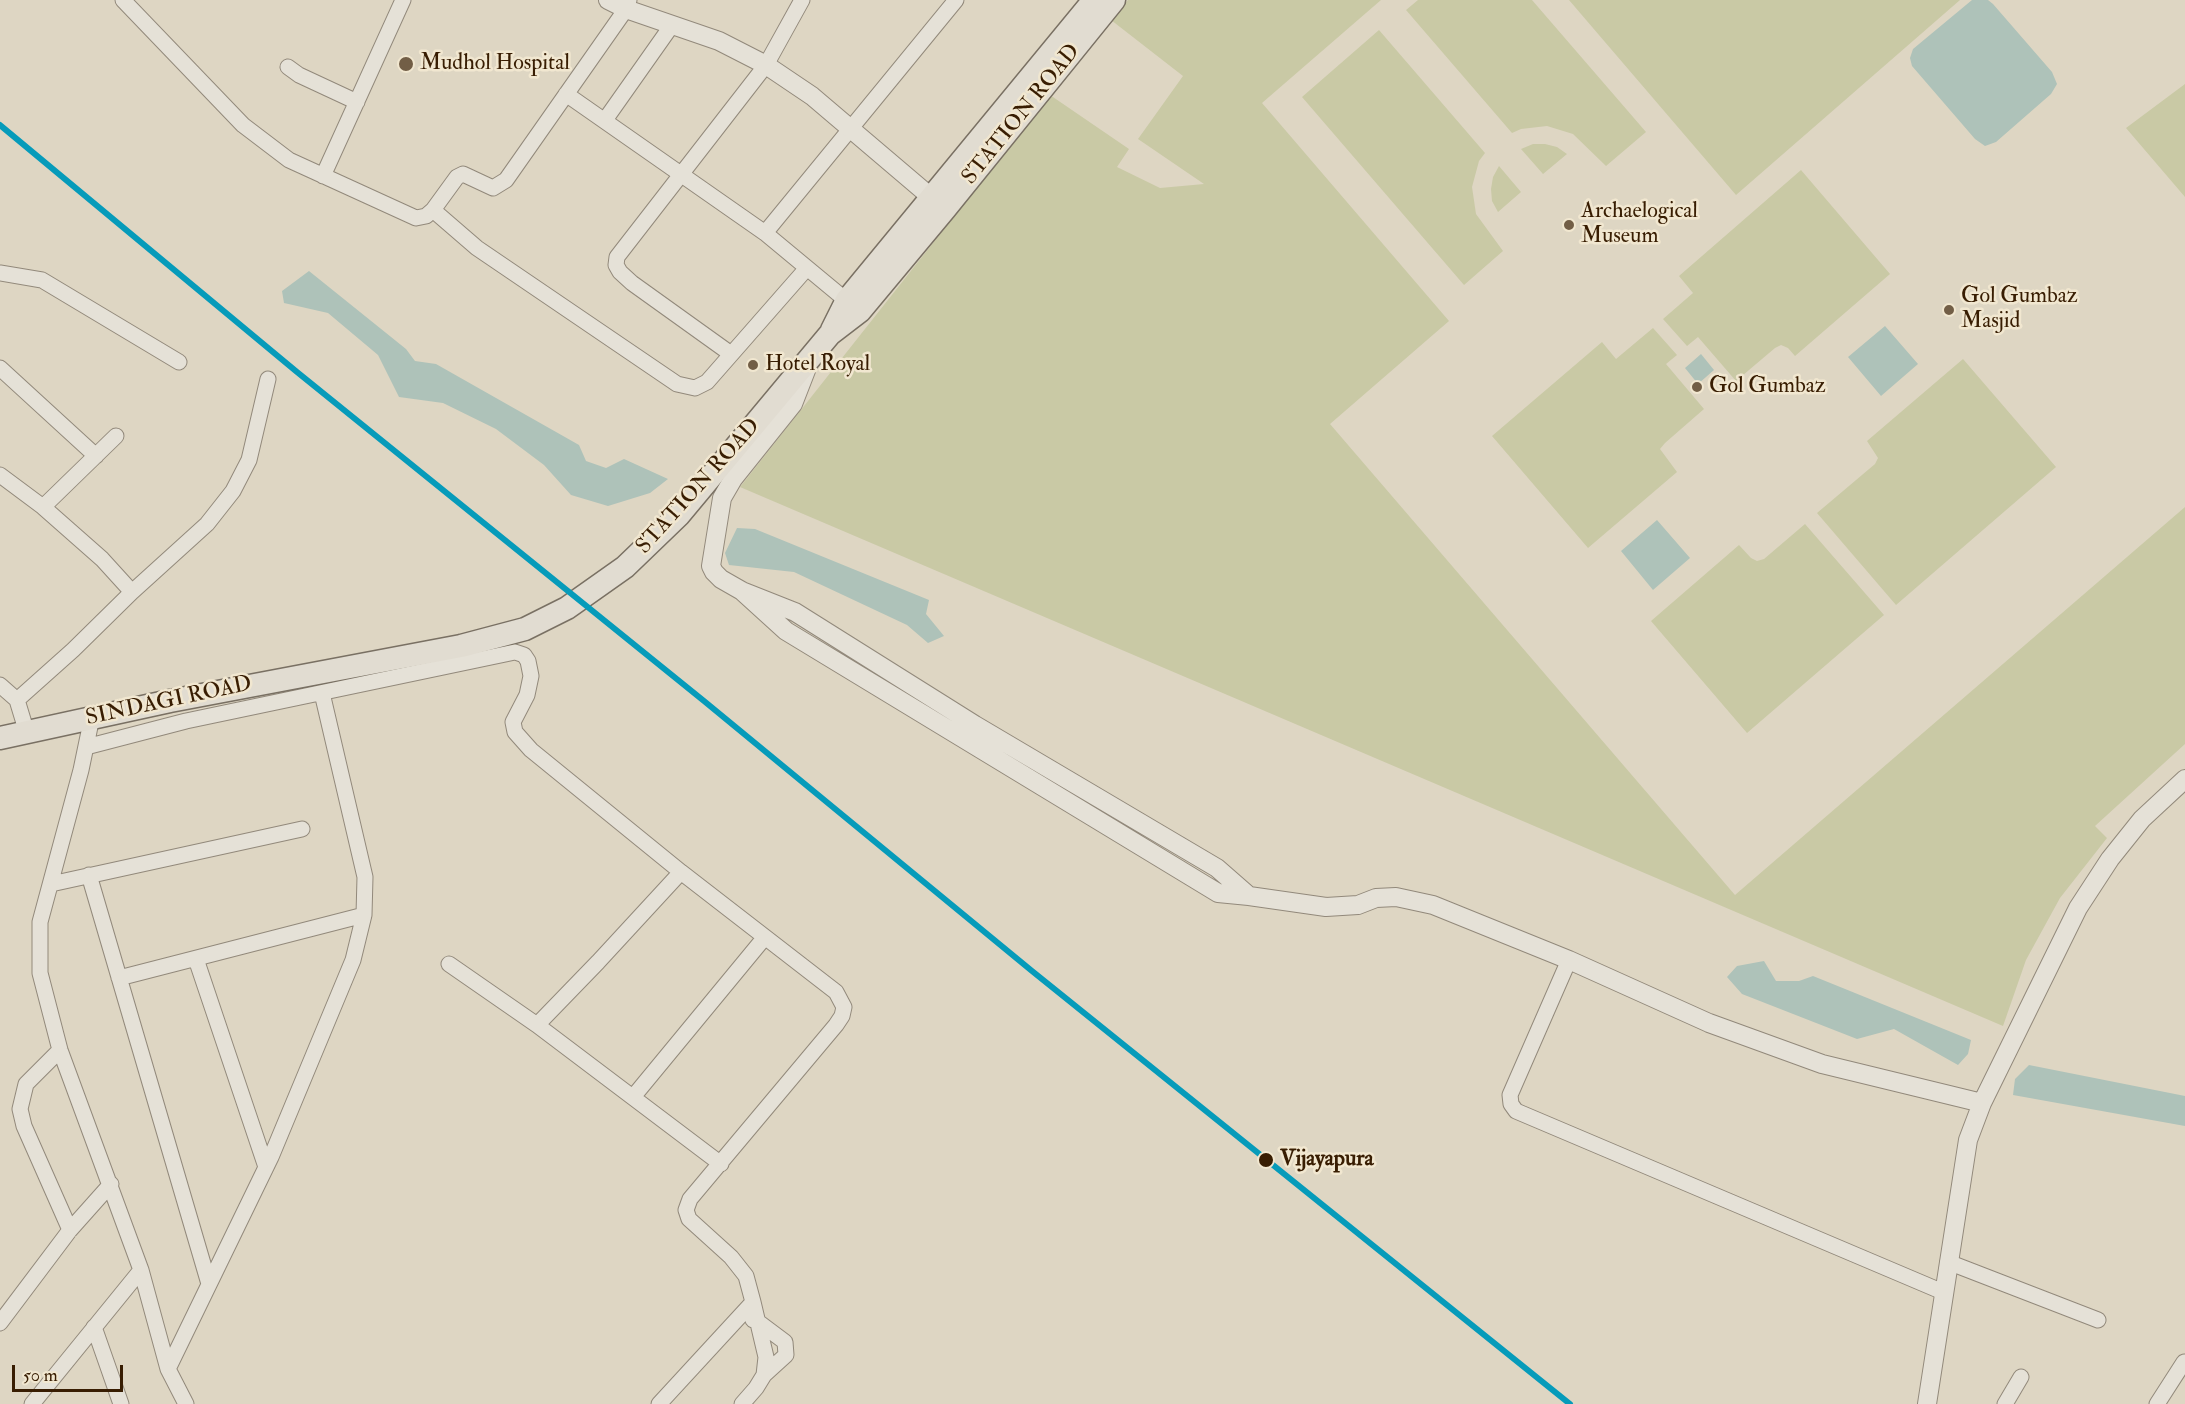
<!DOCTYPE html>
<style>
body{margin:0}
#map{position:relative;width:2185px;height:1404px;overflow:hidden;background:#ded6c3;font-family:"IM FELL Double Pica",serif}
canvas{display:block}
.scale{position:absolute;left:12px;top:1365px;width:111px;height:27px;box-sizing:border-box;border:3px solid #381d02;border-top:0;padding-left:8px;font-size:18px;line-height:21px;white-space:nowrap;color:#381d02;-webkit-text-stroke:4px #f1e7d0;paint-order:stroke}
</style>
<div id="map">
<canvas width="2185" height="1404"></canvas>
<div class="scale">50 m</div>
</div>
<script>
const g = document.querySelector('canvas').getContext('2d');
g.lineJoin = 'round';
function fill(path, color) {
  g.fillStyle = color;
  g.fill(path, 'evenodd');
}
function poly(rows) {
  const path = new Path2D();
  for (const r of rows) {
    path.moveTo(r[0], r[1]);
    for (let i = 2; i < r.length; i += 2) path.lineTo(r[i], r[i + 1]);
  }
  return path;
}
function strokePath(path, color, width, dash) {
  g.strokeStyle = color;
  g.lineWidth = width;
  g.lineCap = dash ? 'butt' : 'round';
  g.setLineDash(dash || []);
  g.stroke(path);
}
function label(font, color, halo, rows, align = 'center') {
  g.font = font + ' "IM FELL Double Pica",serif';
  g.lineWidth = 5;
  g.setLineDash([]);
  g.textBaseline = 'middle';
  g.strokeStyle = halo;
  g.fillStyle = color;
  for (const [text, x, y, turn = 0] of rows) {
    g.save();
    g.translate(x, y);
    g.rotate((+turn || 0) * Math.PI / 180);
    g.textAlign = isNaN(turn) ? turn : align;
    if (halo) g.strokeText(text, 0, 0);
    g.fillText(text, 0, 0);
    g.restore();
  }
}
const green = poly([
 [1128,0,1381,0,1262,103,1449,321,1330,424,1735,895,2185,507,2185,744,2095,826,2107,838,2060,898,2026,960,2003,1026,740,487,1050,95,1129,149,1117,167,1160,188,1204,184,1138,139,1183,76,1111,20],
 [1418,0,1532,0,1646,132,1606,166,1573,134,1547,126,1521,129,1512,133,1406,10],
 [1569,0,1960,0,1736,195],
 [1379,30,1485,153,1479,161,1472,187,1476,214,1503,251,1464,285,1302,97],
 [2185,84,2185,197,2126,128],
 [1533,144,1545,144,1557,147,1567,154,1543,174,1521,149],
 [1499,166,1521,192,1498,212,1492,201,1491,189,1493,177],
 [1801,170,1890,274,1795,356,1788,348,1781,345,1775,348,1736,381,1698,337,1687,346,1663,319,1693,293,1679,276],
 [1653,328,1677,355,1666,364,1704,409,1665,443,1660,449,1677,472,1588,548,1492,436,1602,342,1616,359],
 [1963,359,2056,467,1896,605,1817,513,1875,464,1878,458,1867,441],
 [1805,524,1884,615,1747,733,1651,621,1739,545,1751,558,1757,561,1764,559]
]);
const water = poly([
 [1972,0,1988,0,1993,4,2052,72,2057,84,2051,94,1996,142,1985,146,1975,139,1912,66,1910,58,1913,49],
 [309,271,406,349,415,361,436,364,579,445,586,461,606,468,624,459,668,479,650,493,608,506,571,495,544,465,496,429,443,403,399,397,378,355,328,313,284,303,282,291],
 [1885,326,1918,364,1881,396,1848,357],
 [1701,354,1714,370,1698,384,1685,368],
 [1657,520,1690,558,1653,590,1621,551],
 [737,528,755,529,929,600,926,614,944,636,928,643,907,625,794,572,729,565,725,553],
 [1764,961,1776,981,1799,981,1813,976,1971,1040,1968,1054,1958,1065,1894,1029,1857,1039,1742,994,1727,977,1737,966],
 [2029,1065,2185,1096,2185,1126,2013,1095,2015,1079]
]);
const minor = poly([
 [123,0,243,125,289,160,416,218,426,216,433,210,457,177,463,174,493,188,506,180,626,9,629,0],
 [288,67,299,75,357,102],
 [566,94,765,233,853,306],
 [605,120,672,25],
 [323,176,403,0],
 [433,210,477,248,677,384,695,388,707,382,807,268],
 [765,233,956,0],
 [0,273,42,280,179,362],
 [731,354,632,283,620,272,616,265,617,257,766,65,802,0],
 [0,368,96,456],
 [0,475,43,507,102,559,132,592],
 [43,507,116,436],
 [0,685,17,700,27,733],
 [17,700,73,650,132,592,207,524,233,491,249,460,268,379],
 [92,717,81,770,40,922,40,973,60,1050,141,1270,168,1369,186,1404],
 [86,747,186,721,515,652,524,655,528,661,531,676,527,695,513,722,515,732,531,750,681,872,836,992,844,1007,842,1016,836,1025,690,1199,686,1210,689,1219,731,1257,746,1276,753,1302,659,1404],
 [89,875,209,1284],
 [51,884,302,829],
 [196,959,266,1167],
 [1569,960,1510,1095,1511,1104,1516,1111,1943,1292],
 [449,964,537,1025,721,1164],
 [119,978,364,915],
 [537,1025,598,962,681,872],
 [60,1050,26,1084,20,1109,24,1126,70,1230],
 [633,1097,765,937],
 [1948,1262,2098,1320],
 [753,1320,757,1321,785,1342,786,1355,764,1375],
 [0,1323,70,1230,111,1184],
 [94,1327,121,1404],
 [168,1369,271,1157,353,960,364,915,365,877,322,693],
 [32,1404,141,1270],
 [742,1404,756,1388,764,1375,766,1357,753,1302],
 [2005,1404,2021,1377],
 [2157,1404,2184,1362]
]);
const tertiary = poly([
 [608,0,626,9,719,41,766,65,812,96,932,198],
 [807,368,793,404,733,479,722,498,711,566,714,572,721,579,742,591,795,612,975,725,1217,868,1249,896],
 [742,591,786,631,1218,893,1249,896,1326,907,1358,905,1376,898,1396,897,1433,905,1569,960,1709,1023,1822,1064,1982,1103],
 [1927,1404,1968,1140,1982,1103,2078,908,2110,859,2142,819,2185,779]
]);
const primary = poly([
 [832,330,847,300,1094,0],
 [0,738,170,701,461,646,525,629,567,608,625,567,679,515,830,334,860,311,945,209,1114,0]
]);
const rail1 = poly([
 [0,125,297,372,704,701,1032,971,1570,1404]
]);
const markers = [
 [406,64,8,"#725e46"],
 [1569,225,6,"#725e46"],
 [1949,310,6,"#725e46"],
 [753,365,6,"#725e46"],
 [1697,387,6,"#725e46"],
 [1266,1160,8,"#381d02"]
];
const poiNames = [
 ["Mudhol Hospital",420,64],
 ["Archaelogical",1581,212],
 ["Museum",1581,237],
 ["Gol Gumbaz",1961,297],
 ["Masjid",1961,322],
 ["Hotel Royal",765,365],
 ["Gol Gumbaz",1709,387]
];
const streetNames = [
 ["STATION ROAD",1022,115,-51],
 ["STATION ROAD",699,487,-48],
 ["SINDAGI ROAD",169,702,-12]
];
const stopNames = [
 ["Vijayapura",1280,1160]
];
fill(green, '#c9c9a5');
fill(water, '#aec2b9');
strokePath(minor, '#92897b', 17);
strokePath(tertiary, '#92897b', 20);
strokePath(primary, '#797063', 25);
strokePath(minor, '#e5e1d7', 15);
strokePath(tertiary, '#e5e1d7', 18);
strokePath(primary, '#e1dcd1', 22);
strokePath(rail1, '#069bba', 6);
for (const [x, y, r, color] of markers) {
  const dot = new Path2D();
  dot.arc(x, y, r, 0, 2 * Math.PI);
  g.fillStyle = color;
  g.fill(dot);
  strokePath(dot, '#f1e7d0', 2);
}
label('22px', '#381d02', '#f1e7d0', poiNames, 'left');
label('22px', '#381d02', '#f1e7d0', streetNames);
label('bold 22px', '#381d02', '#f1e7d0', stopNames, 'left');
</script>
